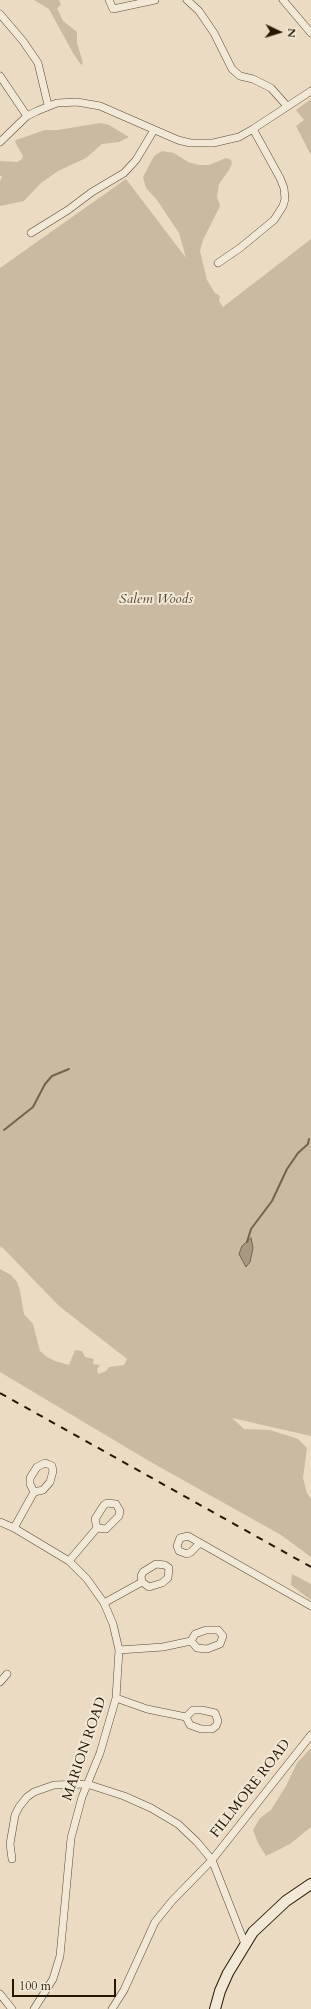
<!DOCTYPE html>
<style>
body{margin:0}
#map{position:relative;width:311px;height:2009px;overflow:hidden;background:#eadbc2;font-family:Cardo,serif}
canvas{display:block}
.north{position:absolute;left:259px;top:12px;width:40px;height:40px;-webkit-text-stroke:3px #f1e8d7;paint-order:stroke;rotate:94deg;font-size:11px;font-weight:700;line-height:16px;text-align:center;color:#261702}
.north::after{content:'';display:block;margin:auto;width:14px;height:18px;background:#261702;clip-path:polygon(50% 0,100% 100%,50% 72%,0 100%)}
.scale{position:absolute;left:12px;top:1979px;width:104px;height:18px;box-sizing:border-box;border:2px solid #261702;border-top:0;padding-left:5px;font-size:12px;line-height:14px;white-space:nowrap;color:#261702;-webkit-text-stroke:3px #f1e8d7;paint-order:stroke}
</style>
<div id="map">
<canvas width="311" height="2009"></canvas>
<div class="north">N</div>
<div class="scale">100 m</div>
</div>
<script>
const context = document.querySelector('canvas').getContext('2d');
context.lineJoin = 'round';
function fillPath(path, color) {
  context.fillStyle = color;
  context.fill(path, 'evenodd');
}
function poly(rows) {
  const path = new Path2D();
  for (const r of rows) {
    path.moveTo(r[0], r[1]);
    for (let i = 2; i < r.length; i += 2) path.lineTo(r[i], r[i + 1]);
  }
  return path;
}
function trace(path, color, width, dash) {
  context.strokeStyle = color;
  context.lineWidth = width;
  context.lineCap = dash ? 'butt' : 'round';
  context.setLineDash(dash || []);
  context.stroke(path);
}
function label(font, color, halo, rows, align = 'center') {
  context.font = font + ' Cardo,serif';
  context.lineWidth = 4;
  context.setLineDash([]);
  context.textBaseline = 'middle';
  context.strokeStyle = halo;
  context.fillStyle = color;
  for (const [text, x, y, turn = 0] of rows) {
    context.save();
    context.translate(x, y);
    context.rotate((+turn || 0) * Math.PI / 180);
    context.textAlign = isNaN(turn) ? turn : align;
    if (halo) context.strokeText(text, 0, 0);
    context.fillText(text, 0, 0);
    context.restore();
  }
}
const green = poly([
 [34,0,59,0,61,5,57,8,63,21,77,32,77,43,83,63,81,65,73,53,49,9],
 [311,99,311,155,296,126,304,120,296,110],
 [100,123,109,125,129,137,119,142,102,144,86,158,58,171,41,183,24,201,0,206,0,181,2,177,0,175,0,161,17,162,22,159,23,156,15,142,16,140,45,130,58,130],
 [162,151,174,153,188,162,199,165,209,165,226,158,231,160,232,163,229,170,219,184,217,197,220,206,203,240,200,251,207,280,215,293,220,296,219,301,223,307,311,239,311,1436,232,1418,244,1429,270,1430,298,1439,307,1448,303,1478,307,1493,311,1499,311,1557,281,1535,149,1461,0,1372,0,1269,11,1275,17,1282,20,1291,24,1314,33,1324,40,1351,47,1357,55,1361,69,1365,75,1350,82,1351,85,1357,94,1359,93,1364,100,1365,97,1369,98,1374,106,1371,109,1367,124,1365,127,1359,59,1306,1,1246,0,1249,0,268,126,179,186,258,179,233,157,200,146,188,143,177,154,156],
 [292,1574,311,1584,311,1600,291,1585],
 [311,1748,311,1827,290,1844,266,1856,258,1843,253,1830,260,1818,271,1810,286,1786,297,1763]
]);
const water = poly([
 [251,1238,253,1248,250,1262,246,1267,239,1254,242,1246,251,1238]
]);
const stream = poly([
 [4,1130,33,1107,45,1084,52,1076,69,1069],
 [247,1242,251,1229,272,1201,287,1169,298,1153,308,1144,309,1139]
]);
const street = poly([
 [109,0,113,9,155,0],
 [187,0,199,11,214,33,232,69,240,76,253,79,271,88,287,106],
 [283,0,311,33],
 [0,14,23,41,38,63,48,105],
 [0,76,27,116],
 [0,142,27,116,37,111,57,103,77,102,100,106,178,140,190,143,213,143,239,137,253,129,311,91],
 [31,233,68,210,92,192,124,173,136,160,154,130],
 [218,263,240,248,274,220,283,206,285,199,284,188,280,178,253,129],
 [0,1522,14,1528,69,1561,87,1579,104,1603,113,1624,119,1650,116,1698,100,1753,82,1797,71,1838,60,1956,53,1979,34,2009],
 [14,1528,34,1492,43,1490,50,1482,53,1471,52,1466,48,1464,45,1463,37,1467,30,1478,30,1484,34,1492],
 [200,1543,191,1552,187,1554,179,1551,177,1546,180,1538,188,1536,311,1606],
 [69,1561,97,1528,106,1529,119,1516,120,1511,116,1504,107,1503,104,1505,95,1519,97,1528],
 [104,1603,142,1582,149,1587,162,1583,168,1578,169,1568,165,1565,156,1564,143,1572,141,1576,142,1582],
 [119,1650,163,1647,191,1641,195,1634,206,1630,218,1630,223,1636,220,1644,207,1649,197,1648,191,1641],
 [0,1682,7,1674],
 [116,1698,147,1709,186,1717,190,1725,201,1729,212,1729,216,1726,218,1721,215,1713,202,1710,193,1710,186,1717],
 [12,1859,10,1844,15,1815,19,1807,27,1797,34,1792,54,1785,87,1784,124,1796,151,1808,178,1824,197,1842,212,1860,245,1944],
 [0,1994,12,2009],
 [112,2009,124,1990,155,1922,172,1901,212,1860,311,1735]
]);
const secondary = poly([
 [215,2009,220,1991,228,1973,253,1932,286,1901,311,1884]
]);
const rail = poly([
 [0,1393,311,1567]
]);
const parkNames = [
 ["Salem Woods",156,600]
];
const streetNames = [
 ["MARION ROAD",85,1749,-71],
 ["FILLMORE ROAD",251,1789,-52]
];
fillPath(green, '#c9baa1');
fillPath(water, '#a79881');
trace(water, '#73644e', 1);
trace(stream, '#73644e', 2);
trace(street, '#574832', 8);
trace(secondary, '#261702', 12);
trace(street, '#f1e8d7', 7);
trace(secondary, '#f1e8d7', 10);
trace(rail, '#261702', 2, [7, 7]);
label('italic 14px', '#574832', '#f1e8d7', parkNames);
label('14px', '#261702', '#f1e8d7', streetNames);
</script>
